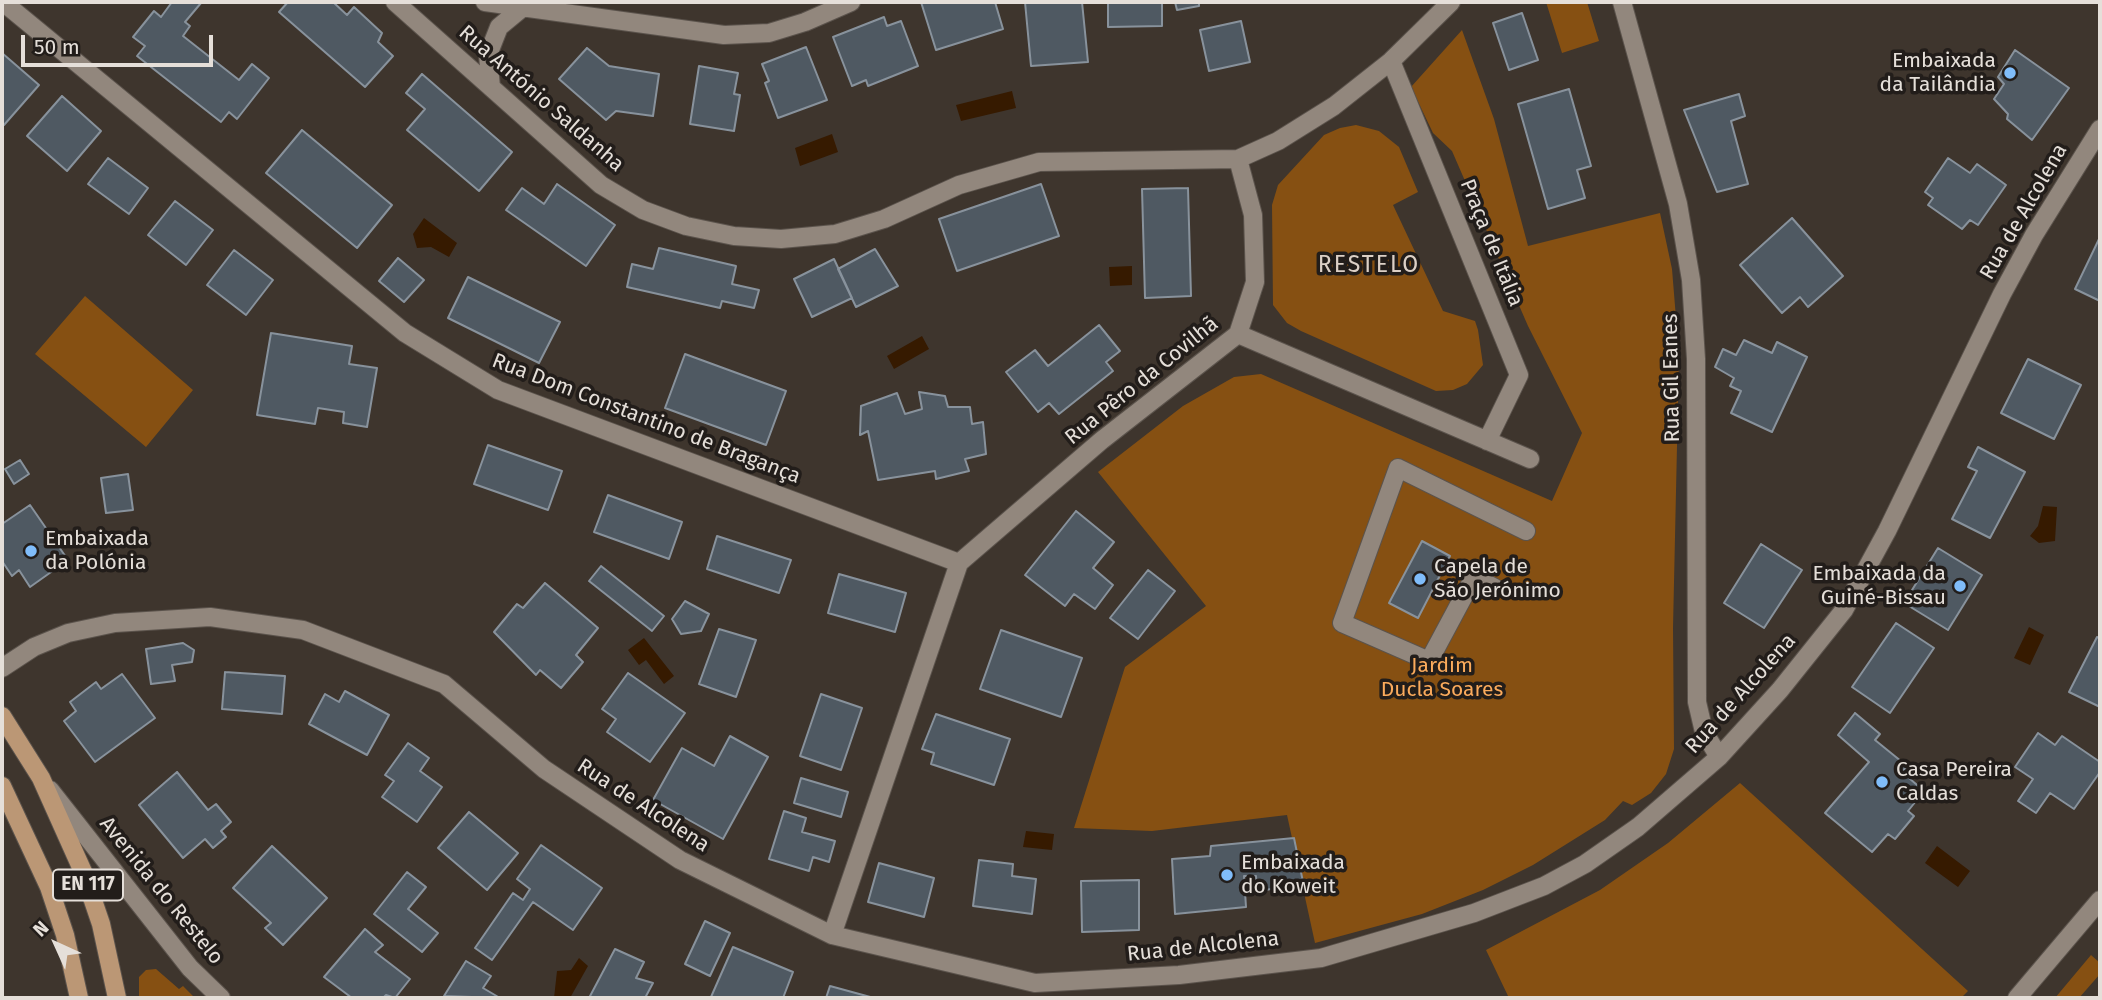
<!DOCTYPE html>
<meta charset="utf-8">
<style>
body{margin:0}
#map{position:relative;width:2102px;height:1000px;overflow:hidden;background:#3e352d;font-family:"Fira Sans",sans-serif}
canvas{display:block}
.frame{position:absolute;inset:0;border:4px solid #e5dfd9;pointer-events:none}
.north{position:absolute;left:21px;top:909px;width:70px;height:70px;-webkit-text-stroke:5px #221d1a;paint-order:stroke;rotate:315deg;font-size:19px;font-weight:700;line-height:28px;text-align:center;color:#e5dfd9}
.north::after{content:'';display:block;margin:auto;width:24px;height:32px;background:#e5dfd9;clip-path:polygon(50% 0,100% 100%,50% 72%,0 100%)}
.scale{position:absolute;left:21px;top:35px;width:192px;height:32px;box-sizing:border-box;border:4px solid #e5dfd9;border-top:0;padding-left:9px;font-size:21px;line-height:24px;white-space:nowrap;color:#e5dfd9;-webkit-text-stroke:5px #221d1a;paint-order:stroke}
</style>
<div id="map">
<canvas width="2102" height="1000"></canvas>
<div class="frame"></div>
<div class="north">N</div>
<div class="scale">50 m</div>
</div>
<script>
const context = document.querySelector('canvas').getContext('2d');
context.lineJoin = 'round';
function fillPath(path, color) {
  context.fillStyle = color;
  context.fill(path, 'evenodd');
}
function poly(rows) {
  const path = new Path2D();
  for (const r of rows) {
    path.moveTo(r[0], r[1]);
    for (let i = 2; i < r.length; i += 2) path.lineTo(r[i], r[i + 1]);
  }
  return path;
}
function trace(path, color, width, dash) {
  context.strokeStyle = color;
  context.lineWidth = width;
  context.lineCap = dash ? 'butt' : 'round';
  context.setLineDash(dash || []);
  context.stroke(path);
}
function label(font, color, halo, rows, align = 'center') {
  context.font = font + ' "Fira Sans",sans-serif';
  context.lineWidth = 7;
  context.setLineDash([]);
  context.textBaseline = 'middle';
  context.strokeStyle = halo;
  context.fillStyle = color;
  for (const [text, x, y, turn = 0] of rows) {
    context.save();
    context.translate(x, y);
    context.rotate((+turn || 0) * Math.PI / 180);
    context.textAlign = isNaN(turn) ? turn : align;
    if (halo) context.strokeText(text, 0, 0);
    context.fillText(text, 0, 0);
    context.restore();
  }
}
const green = poly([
 [1546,2,1587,2,1599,41,1562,53],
 [1462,30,1494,119,1528,246,1660,213,1672,269,1679,355,1673,628,1674,749,1666,774,1651,793,1632,805,1623,801,1605,820,1533,865,1483,890,1422,914,1315,943,1287,815,1152,831,1074,828,1125,667,1206,606,1098,472,1183,406,1234,377,1261,374,1552,501,1582,433,1528,326,1452,151,1433,133,1411,87],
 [1356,125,1379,131,1399,147,1418,192,1393,205,1443,311,1475,321,1478,330,1483,365,1467,384,1453,390,1436,391,1301,331,1287,323,1273,305,1272,205,1278,185,1324,135,1340,128],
 [85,296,193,390,146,447,35,354],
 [1740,783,1968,991,1961,998,1509,998,1486,950,1600,890,1668,843],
 [2091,955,2100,963,2100,974,2079,998,2055,998],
 [156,969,179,989,183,986,195,998,139,998,139,977,146,970]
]);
const water = poly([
 [1012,91,1016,108,961,121,956,105],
 [832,134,838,152,800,166,795,148],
 [424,218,457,243,449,257,431,247,417,248,413,234],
 [1132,266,1132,285,1110,286,1109,267],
 [922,336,929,349,894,369,887,356],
 [2043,506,2057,507,2055,541,2039,543,2030,536,2038,526],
 [2029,627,2044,635,2030,665,2014,658],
 [644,638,674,676,664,684,646,660,639,665,628,650],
 [1026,831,1054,834,1052,850,1023,847],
 [1937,846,1970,871,1958,887,1925,863],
 [579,958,588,966,570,998,554,998,557,971,571,970]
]);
const building = poly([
 [172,2,201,3,185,22,190,26,183,36,239,80,252,64,269,78,237,119,229,112,221,122,137,56,145,46,133,37,154,11,161,17,172,2],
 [288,2,333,2,347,15,354,7,382,33,378,42,393,56,365,87,279,12,288,2],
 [921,2,995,2,1003,29,936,50,921,2],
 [1025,2,1082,2,1088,62,1031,66,1025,2],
 [1108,2,1162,2,1162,26,1108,27,1108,2],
 [1175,2,1199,2,1199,6,1177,10,1175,2],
 [1522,13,1538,60,1509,70,1493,23,1522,13],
 [884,17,887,26,901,21,918,66,868,86,866,80,852,86,833,37,884,17],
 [1241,21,1250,62,1209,71,1200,30,1241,21],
 [806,47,827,100,778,118,765,83,769,81,762,64,806,47],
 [587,48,609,66,659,74,653,116,616,111,606,120,559,79,587,48],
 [2015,50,2069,88,2032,140,2007,119,2008,114,1994,99,2004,84,1998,77,2015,50],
 [2,53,39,85,4,125,2,123,2,53],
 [699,66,738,73,734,94,740,95,734,131,690,124,699,66],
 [422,74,512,152,479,191,407,130,425,109,406,93,422,74],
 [1569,89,1591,166,1577,170,1585,198,1548,209,1518,104,1569,89],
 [1739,94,1745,116,1731,121,1748,184,1717,192,1684,110,1739,94],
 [62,96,101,131,67,171,27,136,62,96],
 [302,130,392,205,357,248,266,173,302,130],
 [108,158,148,188,129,214,88,184,108,158],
 [1948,158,1970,173,1977,164,2006,185,1978,225,1970,220,1962,229,1928,205,1933,198,1925,192,1948,158],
 [557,184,615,225,586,266,506,210,522,188,544,204,557,184],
 [1041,184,1059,236,957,271,939,219,1041,184],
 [1188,188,1191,296,1145,298,1142,189,1188,188],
 [175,201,213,230,186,265,148,235,175,201],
 [1792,218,1843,276,1808,307,1800,297,1782,313,1740,265,1792,218],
 [2100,237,2100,301,2075,289,2100,237],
 [659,248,736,266,732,284,759,290,754,308,722,301,720,308,627,287,632,264,653,269,659,248],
 [875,249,898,286,856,307,838,269,875,249],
 [234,250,273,280,246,315,207,285,234,250],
 [398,258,424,280,404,302,379,281,398,258],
 [834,259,852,298,812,317,794,279,834,259],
 [468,277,560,322,539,363,448,318,468,277],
 [1099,325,1120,351,1106,362,1113,371,1059,414,1049,403,1038,412,1006,372,1035,350,1048,366,1099,325],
 [271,333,352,346,349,364,377,368,367,427,343,423,344,412,318,408,315,424,257,415,271,333],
 [1744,340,1772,353,1777,342,1807,357,1772,432,1731,413,1741,391,1730,386,1734,378,1715,367,1723,349,1736,355,1744,340],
 [685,354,786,391,766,445,665,408,685,354],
 [2028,359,2081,385,2054,439,2001,413,2028,359],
 [919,392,945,396,948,407,970,407,972,424,983,422,986,454,965,459,969,471,936,479,935,471,878,480,868,431,860,435,861,406,897,393,905,414,922,409,919,392],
 [488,445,562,471,548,510,474,484,488,445],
 [1978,447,2025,472,1990,538,1952,519,1977,471,1968,467,1978,447],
 [20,460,29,474,14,484,5,469,20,460],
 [128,474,133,510,106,513,101,478,128,474],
 [608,495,682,522,669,559,594,532,608,495],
 [30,505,68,560,30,587,19,570,12,576,2,561,2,524,30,505],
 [1076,511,1114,542,1093,568,1113,585,1095,609,1074,594,1065,606,1025,575,1076,511],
 [717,536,791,560,779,593,707,569,717,536],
 [1422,541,1450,556,1418,618,1389,603,1422,541],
 [1761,544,1802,570,1764,628,1724,603,1761,544],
 [1938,548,1982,575,1948,630,1904,603,1938,548],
 [601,566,664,616,652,631,589,581,601,566],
 [1148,570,1175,591,1138,639,1110,618,1148,570],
 [839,574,906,593,895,632,828,613,839,574],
 [545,583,598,628,576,655,583,662,561,688,540,670,536,675,494,632,517,604,523,608,545,583],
 [685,601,709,614,701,631,681,634,672,619,685,601],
 [1896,623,1934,648,1890,713,1852,687,1896,623],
 [719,629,756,640,736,697,699,684,719,629],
 [1001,630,1082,658,1061,717,980,689,1001,630],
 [2097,637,2100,638,2100,707,2069,692,2097,637],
 [183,643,194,650,192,662,172,665,175,681,151,684,146,649,183,643],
 [225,672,285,676,282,714,222,709,225,672],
 [628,673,685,713,650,762,607,732,616,719,602,709,628,673],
 [122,674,155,718,95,762,64,721,76,711,70,702,96,682,101,689,122,674],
 [345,691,389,715,367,755,309,724,325,694,339,702,345,691],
 [821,694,862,708,841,770,800,756,821,694],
 [1855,713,1880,734,1875,740,1907,766,1902,772,1924,791,1908,811,1914,816,1895,839,1888,834,1872,852,1825,813,1869,762,1838,735,1855,713],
 [936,714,1010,739,994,785,931,764,934,753,922,749,936,714],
 [2038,733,2055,745,2062,736,2100,762,2100,772,2074,809,2050,793,2036,813,2018,801,2033,779,2015,767,2038,733],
 [730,736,768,757,723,839,653,800,682,748,714,766,730,736],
 [408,743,429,758,420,771,442,787,417,822,382,797,394,781,385,775,408,743],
 [177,772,208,810,216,804,231,822,221,831,226,837,213,848,205,839,183,858,139,805,177,772],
 [801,778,848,792,841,817,794,803,801,778],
 [784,811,806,818,802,832,835,841,829,862,813,857,809,871,769,859,784,811],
 [469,812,518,853,487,890,438,848,469,812],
 [1294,838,1303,882,1257,892,1256,876,1244,876,1246,907,1175,914,1172,859,1210,856,1211,846,1294,838],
 [541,845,602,888,573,930,533,902,492,960,475,948,513,893,523,900,530,889,517,879,541,845],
 [272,846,327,898,283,945,265,928,271,923,233,888,272,846],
 [979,860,1013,864,1012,876,1036,879,1032,914,973,906,979,860],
 [879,863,934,878,924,917,868,902,879,863],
 [407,872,426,887,408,909,438,933,422,952,374,914,407,872],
 [1139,880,1139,930,1082,932,1081,881,1139,880],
 [705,921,730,933,710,976,685,964,705,921],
 [365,929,383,945,375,952,410,979,395,998,386,995,383,998,352,998,324,977,365,929],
 [733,947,793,972,783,998,711,997,733,947],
 [615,949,644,962,636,978,653,983,645,998,589,998,615,949],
 [466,961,491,976,483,988,500,998,444,996,466,961],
 [830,986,874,998,826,998,830,986]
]);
const minor = poly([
 [3,2,405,333,498,390,959,563,832,935],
 [395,2,601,185,643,210,686,226,734,236,781,239,835,234,884,219,959,185,1039,162,1238,159],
 [485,2,724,35,769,33,805,22,851,2],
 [1622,2,1678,204,1691,280,1696,359,1697,702,1704,732,1719,757],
 [1391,61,1519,375,1487,441],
 [491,87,488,55,499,27,522,8],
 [1238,334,1530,459],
 [959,563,1102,440,1238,334,1255,282,1253,215,1238,159,1278,141,1334,106,1391,61,1451,2],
 [1495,588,1474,577,1429,661,1342,623,1398,468,1526,531],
 [2,668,34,647,68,633,115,623,210,617,303,630,444,684,544,769,680,860,832,935,1035,983,1179,975,1321,958,1474,913,1544,886,1585,864,1638,827,1719,757,1780,690,1844,610,1887,531,2002,294,2034,235,2100,129],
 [50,790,190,968,221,998],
 [2017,998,2100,900]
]);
const major = poly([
 [2,716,41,778,84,874,101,924,117,998],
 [2,786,49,887,65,935,79,998]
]);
const markers = [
 [2010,73,7,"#80bdfa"],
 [31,551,7,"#80bdfa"],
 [1420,579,7,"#80bdfa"],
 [1960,586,7,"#80bdfa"],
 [1882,782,7,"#80bdfa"],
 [1227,875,7,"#80bdfa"]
];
const shields = [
 [88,885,70]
];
const shieldNames = [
 ["EN 117",88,885]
];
const poiNames = [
 ["Embaixada",1996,61,"right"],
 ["da Tailândia",1996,85,"right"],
 ["Embaixada",45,539],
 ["da Polónia",45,563],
 ["Capela de",1434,567],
 ["São Jerónimo",1434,591],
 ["Embaixada da",1946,574,"right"],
 ["Guiné-Bissau",1946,598,"right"],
 ["Casa Pereira",1896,770],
 ["Caldas",1896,794],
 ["Embaixada",1241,863],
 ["do Koweit",1241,887]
];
const streetNames = [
 ["Rua António Saldanha",541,99,41],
 ["Rua de Alcolena",2024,212,-60],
 ["Praça de Itália",1491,243,68],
 ["Rua Gil Eanes",1672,378,-91],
 ["Rua Pêro da Covilhã",1142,381,-39],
 ["Rua Dom Constantino de Bragança",646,419,21],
 ["Rua de Alcolena",1741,694,-48],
 ["Rua de Alcolena",643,806,33],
 ["Avenida do Restelo",161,891,51],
 ["Rua de Alcolena",1203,947,-6]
];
const parkNames = [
 ["Jardim",1442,666],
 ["Ducla Soares",1442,690]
];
const neighbourhoodNames = [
 ["RESTELO",1369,266]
];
fillPath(green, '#865012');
fillPath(water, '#361a00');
fillPath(building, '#4f5962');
trace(building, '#88929c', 2);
trace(minor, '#5b534c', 20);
trace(major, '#5b534c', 20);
trace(minor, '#92877d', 18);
trace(major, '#bb9775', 18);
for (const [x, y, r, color] of markers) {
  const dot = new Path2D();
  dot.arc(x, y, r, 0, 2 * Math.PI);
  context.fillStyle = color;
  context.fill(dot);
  trace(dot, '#221d1a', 2.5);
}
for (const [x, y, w] of shields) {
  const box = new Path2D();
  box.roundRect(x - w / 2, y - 15.5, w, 31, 5);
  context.fillStyle = '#221d1a';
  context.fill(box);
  trace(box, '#e5dfd9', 2);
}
label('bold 19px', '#e5dfd9', null, shieldNames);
label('21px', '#e5dfd9', '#221d1a', poiNames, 'left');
label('21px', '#e5dfd9', '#221d1a', streetNames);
label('21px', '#fbab5c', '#221d1a', parkNames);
context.letterSpacing = '2px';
label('23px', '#dcd0c6', '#221d1a', neighbourhoodNames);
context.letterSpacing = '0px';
</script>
